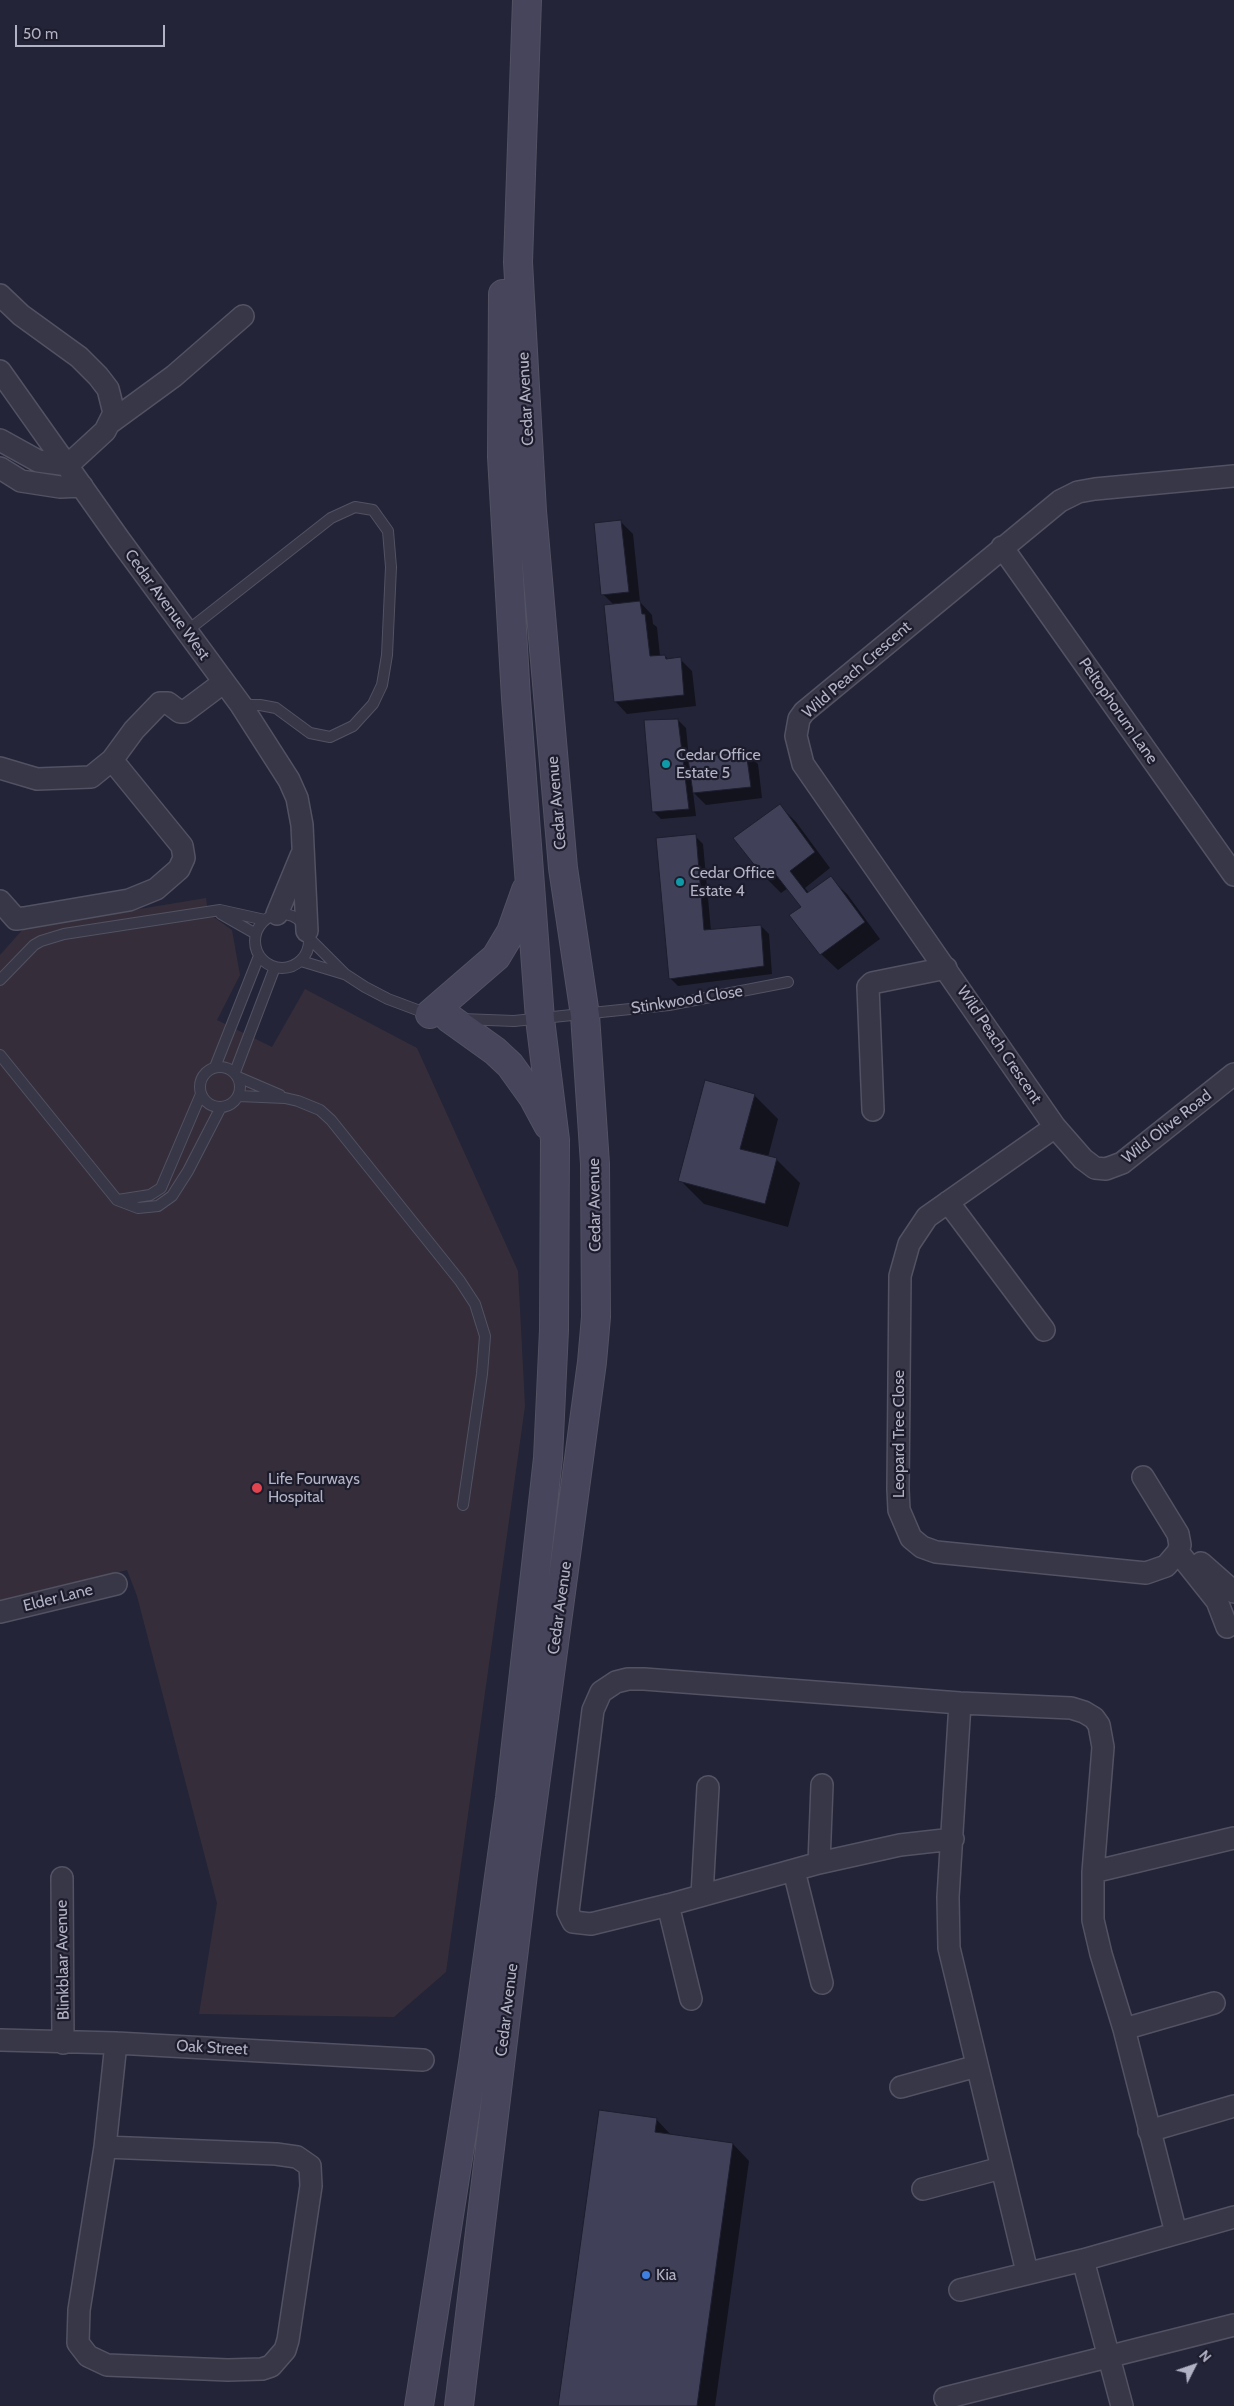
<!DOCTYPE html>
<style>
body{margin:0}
#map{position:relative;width:1234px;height:2406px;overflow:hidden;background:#232438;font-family:Cabin,sans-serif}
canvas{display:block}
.north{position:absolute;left:1169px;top:2341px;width:50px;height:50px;-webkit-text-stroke:4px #1c1c2d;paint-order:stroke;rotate:49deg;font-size:14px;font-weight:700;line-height:20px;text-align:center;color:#b2b2c5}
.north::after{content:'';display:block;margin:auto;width:18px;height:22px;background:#b2b2c5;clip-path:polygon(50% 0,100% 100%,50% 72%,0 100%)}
.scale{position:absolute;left:15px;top:25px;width:150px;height:22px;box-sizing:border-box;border:2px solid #b2b2c5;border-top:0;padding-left:6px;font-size:15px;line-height:18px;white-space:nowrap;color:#b2b2c5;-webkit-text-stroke:4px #1c1c2d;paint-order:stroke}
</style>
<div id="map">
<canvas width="1234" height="2406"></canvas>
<div class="north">N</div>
<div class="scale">50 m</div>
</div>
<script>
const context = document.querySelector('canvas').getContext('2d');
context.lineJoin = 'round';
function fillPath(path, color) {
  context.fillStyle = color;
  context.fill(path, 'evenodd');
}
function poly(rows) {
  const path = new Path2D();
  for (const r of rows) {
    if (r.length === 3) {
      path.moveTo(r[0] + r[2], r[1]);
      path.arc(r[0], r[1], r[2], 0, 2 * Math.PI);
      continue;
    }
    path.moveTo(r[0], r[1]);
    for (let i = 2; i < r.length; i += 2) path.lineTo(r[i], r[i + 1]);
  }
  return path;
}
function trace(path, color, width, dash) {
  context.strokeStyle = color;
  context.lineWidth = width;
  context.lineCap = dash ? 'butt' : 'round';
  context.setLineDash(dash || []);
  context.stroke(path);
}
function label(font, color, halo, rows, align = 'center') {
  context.font = font + ' Cabin,sans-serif';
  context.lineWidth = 4.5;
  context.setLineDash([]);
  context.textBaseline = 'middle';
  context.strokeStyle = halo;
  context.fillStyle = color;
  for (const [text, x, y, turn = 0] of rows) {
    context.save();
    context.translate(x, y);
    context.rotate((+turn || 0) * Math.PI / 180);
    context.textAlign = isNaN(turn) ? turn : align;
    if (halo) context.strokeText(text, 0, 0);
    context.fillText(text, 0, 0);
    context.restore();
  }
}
const medical = poly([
 [206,898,208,913,232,930,240,975,217,1020,272,1047,305,989,417,1048,518,1271,525,1406,446,1972,394,2017,199,2014,217,1903,137,1596,127,1570,0,1601,0,955,24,928]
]);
const shadow = poly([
 [621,522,633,534,640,602,652,615,653,624,657,627,660,656,665,656,669,660,680,659,692,671,696,706,627,714,615,701,614,605,603,594],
 [678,720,686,728,689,759,746,752,758,764,762,798,706,805,693,792,696,816,661,819,653,811],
 [780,806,796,822,830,868,805,888,809,893,830,878,847,894,880,939,838,970,821,954,791,915,803,908,788,888,781,893,765,877,735,838],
 [695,836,703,844,711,931,761,926,769,934,772,974,678,986,670,978],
 [754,1095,778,1119,768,1157,776,1159,800,1183,788,1227,704,1204,680,1180],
 [656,2119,672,2136,733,2144,749,2161,715,2406,560,2406]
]);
const building = poly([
 [621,520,629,592,601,595,594,523,621,520],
 [640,601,642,614,645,614,650,656,665,655,666,659,681,657,684,695,614,702,604,605,640,601],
 [678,719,689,809,652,812,644,720,678,719],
 [746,751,751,787,693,793,688,758,746,751],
 [780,804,815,852,790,871,807,893,831,876,865,922,820,955,789,915,801,907,773,871,764,877,733,838,780,804],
 [696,834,704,930,761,925,764,966,669,979,656,838,696,834],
 [705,1080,755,1094,740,1149,777,1158,765,1204,678,1181,705,1080],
 [599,2110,657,2118,655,2132,733,2143,697,2406,558,2406,599,2110]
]);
const service = poly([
 [187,631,331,518,355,507,373,510,388,531,391,567,387,655,382,685,373,704,353,726,330,737,310,733,276,708,260,705,241,705],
 [221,914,256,934],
 [282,941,27],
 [309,938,345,974,365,987,388,999,428,1014],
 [301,961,344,974],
 [0,980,34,945,41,941,64,934,220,910,265,920],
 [462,1019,514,1021,669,1005,788,982],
 [0,1055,117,1200,138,1208,158,1206,172,1196,188,1171,221,1107],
 [220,1087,20],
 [215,1067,259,956],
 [235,1072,275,967],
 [238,1077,280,1095],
 [239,1096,285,1098,298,1101,320,1110,331,1120,460,1281,475,1304,485,1336,482,1374,463,1505],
 [118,1200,150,1195,161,1188,201,1094]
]);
const minor = poly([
 [0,295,21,315,79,357,98,376,108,389,114,413,105,431,68,465,38,461,0,440],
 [0,371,119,539,241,705,289,780,297,798,302,825,307,931],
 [111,422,174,376,243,316],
 [0,468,21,481,60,487,82,486],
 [1234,476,1095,489,1078,492,1060,501,804,712,799,719,796,736,803,764,1055,1127,1083,1159,1095,1168,1106,1169,1122,1163,1234,1074],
 [1002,547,1234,875],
 [0,768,37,779,91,777,112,760,134,730,160,703,168,703,180,712,184,712,224,682],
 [0,901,16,919,24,918,129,900,156,889,179,869,184,858,182,846,112,760],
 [277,914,301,856],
 [873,1110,868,987,872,983,946,968],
 [1055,1127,927,1217,909,1244,900,1276,898,1489,899,1510,911,1538,922,1547,936,1552,1146,1573,1166,1566,1178,1552,1180,1545,1178,1534,1143,1477],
 [948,1202,1044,1330],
 [1178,1552,1217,1601,1227,1627],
 [1201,1563,1234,1592],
 [0,1612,116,1584],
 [960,1703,948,1897,949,1948,1027,2272],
 [953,1839,900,1845,819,1863,668,1905,591,1924,573,1922,568,1912,593,1710,601,1692,616,1682,628,1679,644,1679,960,1703,1071,1708,1084,1712,1094,1718,1099,1725,1103,1747,1093,1872,1093,1920,1101,1954,1124,2029,1176,2233],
 [819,1863,822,1785],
 [794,1871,822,1983],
 [1093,1872,1234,1838],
 [62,1878,63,2043],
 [702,1895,708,1787],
 [668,1905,691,1999],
 [1124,2029,1214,2003],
 [0,2040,116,2043,423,2060],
 [901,2087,977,2066],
 [1149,2131,1234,2106],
 [105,2147,276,2154,297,2157,310,2166,311,2186,288,2340,285,2350,271,2366,262,2369,228,2370,107,2365,88,2356,78,2343,79,2310,105,2147,116,2043],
 [923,2189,1001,2168],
 [1083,2260,1122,2406],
 [960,2290,1083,2260,1234,2217],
 [945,2398,1234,2325]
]);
const secondary = poly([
 [430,1014,496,957,511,932,526,890],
 [449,1018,495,1051,510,1065,533,1097,548,1125],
 [419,2406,473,2063,510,1798,548,1458,554,1330,555,1140,540,1019,516,698,502,457,503,294],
 [459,2406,523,1874,592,1362,596,1317,595,1164,585,1015,563,868,532,511,518,262,527,0]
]);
const markers = [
 [666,764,5,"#0f9aa8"],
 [680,882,5,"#0f9aa8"],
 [257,1488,6,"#e0444e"],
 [646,2275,5,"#3f7fe0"]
];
const streetNames = [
 ["Cedar Avenue",526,399,-93],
 ["Cedar Avenue West",167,605,54],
 ["Wild Peach Crescent",857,670,-41],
 ["Peltophorum Lane",1118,711,55],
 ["Cedar Avenue",557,803,-95],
 ["Stinkwood Close",687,1000,-9],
 ["Wild Peach Crescent",999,1045,56],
 ["Wild Olive Road",1167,1127,-38],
 ["Cedar Avenue",595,1205,-91],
 ["Leopard Tree Close",899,1434,-90],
 ["Elder Lane",58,1598,-14],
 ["Cedar Avenue",560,1608,-82],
 ["Blinkblaar Avenue",63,1960,-91],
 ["Cedar Avenue",507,2010,-83],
 ["Oak Street",212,2048,3]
];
const poiNames = [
 ["Cedar Office",676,755],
 ["Estate 5",676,773],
 ["Cedar Office",690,873],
 ["Estate 4",690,891],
 ["Life Fourways",268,1479],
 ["Hospital",268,1497],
 ["Kia",656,2275]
];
fillPath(medical, '#352e3a');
fillPath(shadow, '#0007');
fillPath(building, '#404058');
trace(building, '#1e1e2f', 1);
trace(service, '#525263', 12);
trace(minor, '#525263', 24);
trace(secondary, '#525263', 30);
trace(service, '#373748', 10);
trace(minor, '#373748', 21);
trace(secondary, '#46455b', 28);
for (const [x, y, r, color] of markers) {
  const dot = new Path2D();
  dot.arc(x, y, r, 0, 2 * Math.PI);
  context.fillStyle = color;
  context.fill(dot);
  trace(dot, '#1c1c2d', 2);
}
label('16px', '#b2b2c5', '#1c1c2d', streetNames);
label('16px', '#b2b2c5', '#1c1c2d', poiNames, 'left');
</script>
